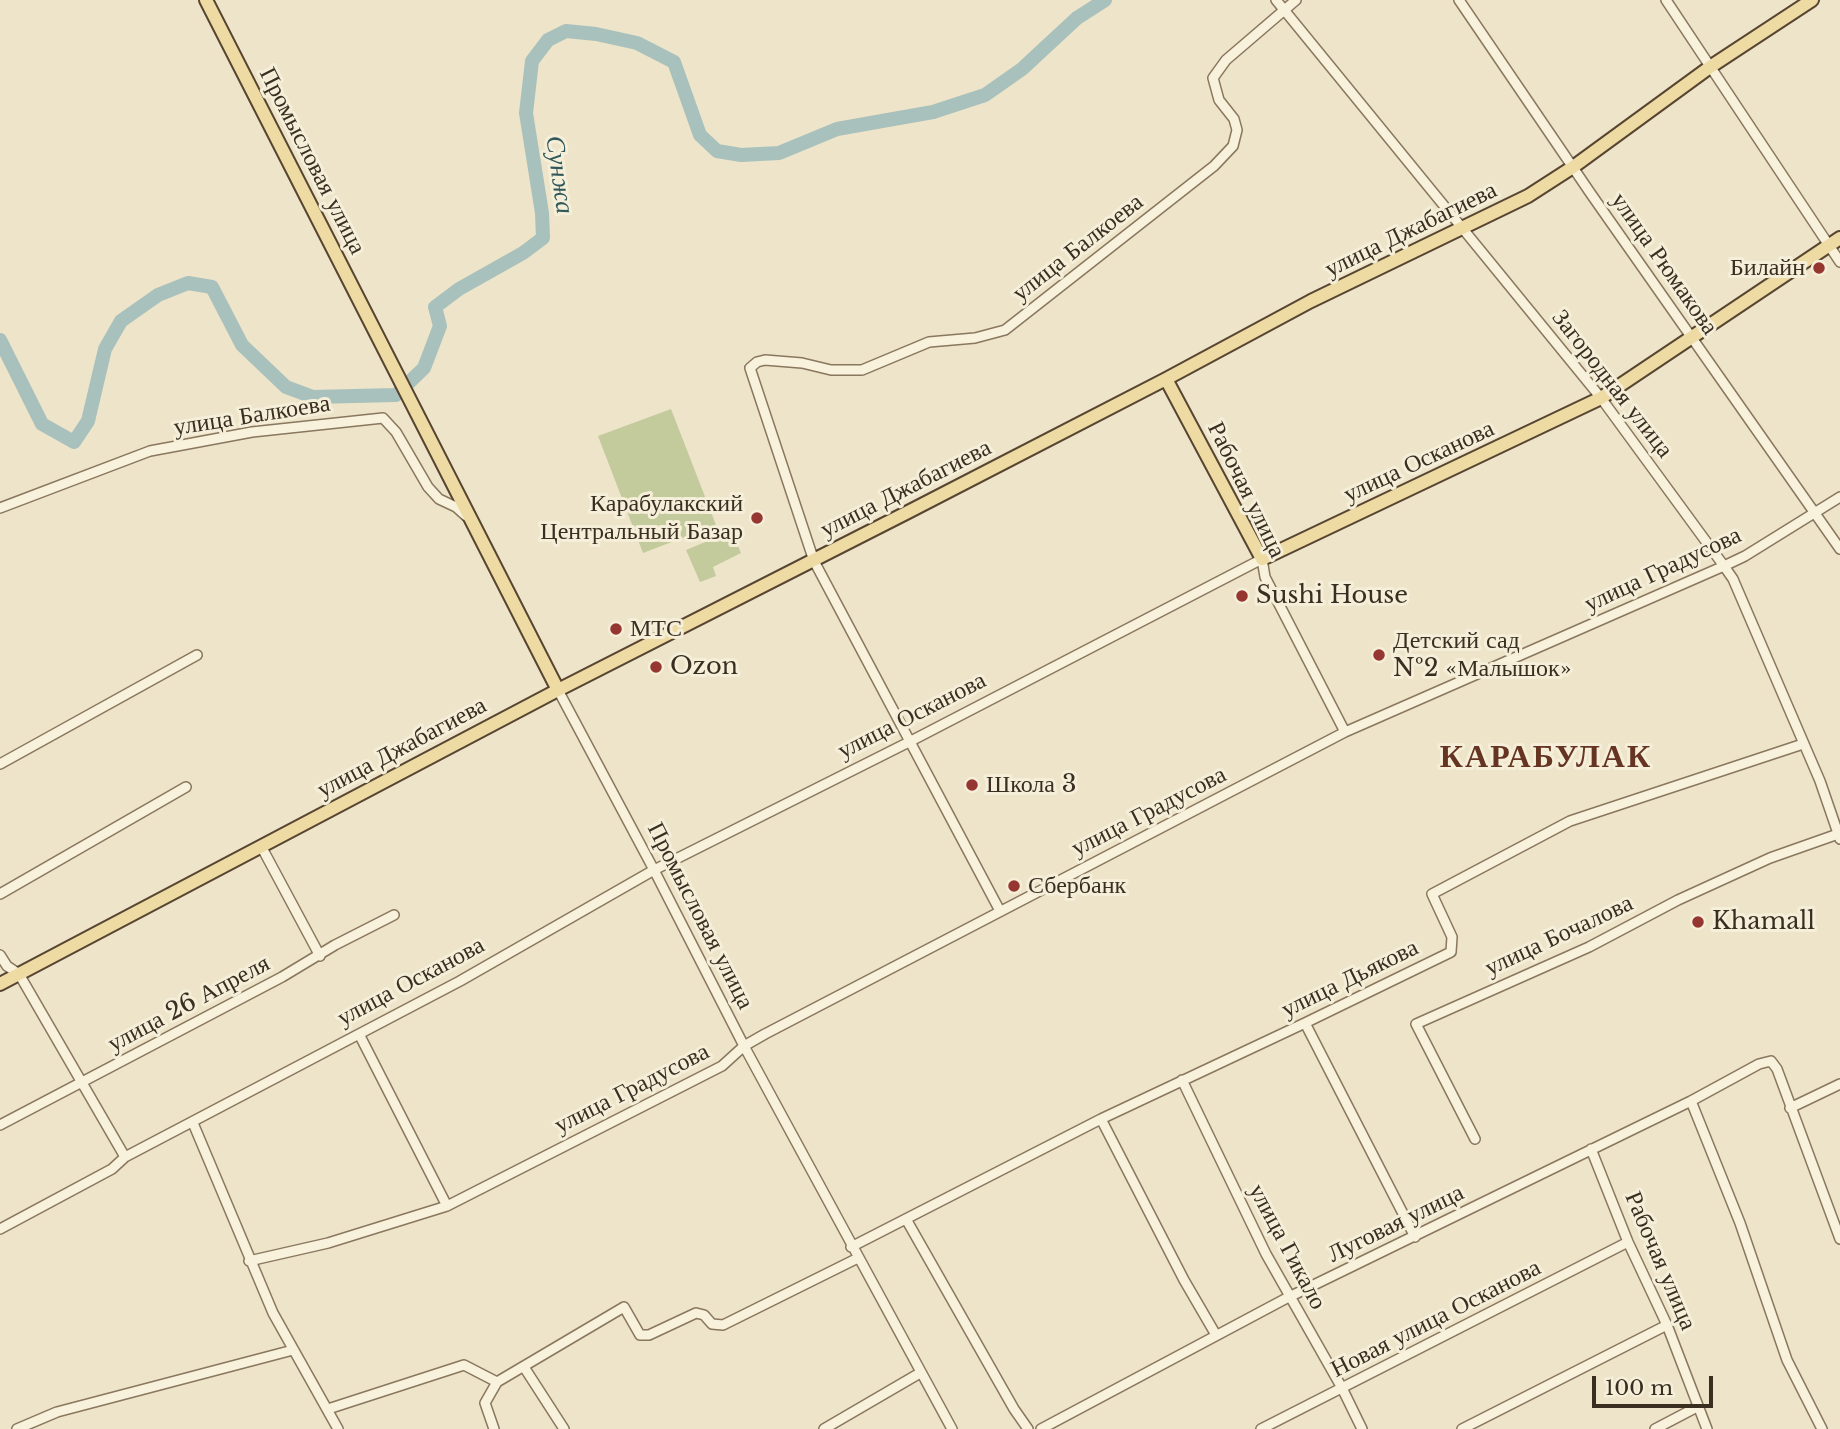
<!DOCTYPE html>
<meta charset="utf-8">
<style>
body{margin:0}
#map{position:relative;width:1840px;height:1429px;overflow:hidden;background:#ede4c9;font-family:"Libre Baskerville",serif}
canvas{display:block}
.scale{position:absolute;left:1592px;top:1376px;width:121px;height:32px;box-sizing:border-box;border:4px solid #3a2e21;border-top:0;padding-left:9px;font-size:21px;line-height:24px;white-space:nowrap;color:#3a2e21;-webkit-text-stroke:5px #f5eed8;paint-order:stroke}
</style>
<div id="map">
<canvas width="1840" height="1429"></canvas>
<div class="scale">100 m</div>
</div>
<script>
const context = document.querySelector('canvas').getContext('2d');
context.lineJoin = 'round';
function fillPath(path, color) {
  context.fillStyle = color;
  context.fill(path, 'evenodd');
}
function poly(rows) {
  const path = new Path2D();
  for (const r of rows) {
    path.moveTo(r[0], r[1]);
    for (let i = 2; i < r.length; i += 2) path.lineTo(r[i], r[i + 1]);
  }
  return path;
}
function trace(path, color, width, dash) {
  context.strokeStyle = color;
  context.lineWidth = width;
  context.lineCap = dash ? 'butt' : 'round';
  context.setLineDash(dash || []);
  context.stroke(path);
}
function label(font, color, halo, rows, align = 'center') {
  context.font = font + ' "Libre Baskerville",serif';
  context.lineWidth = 6;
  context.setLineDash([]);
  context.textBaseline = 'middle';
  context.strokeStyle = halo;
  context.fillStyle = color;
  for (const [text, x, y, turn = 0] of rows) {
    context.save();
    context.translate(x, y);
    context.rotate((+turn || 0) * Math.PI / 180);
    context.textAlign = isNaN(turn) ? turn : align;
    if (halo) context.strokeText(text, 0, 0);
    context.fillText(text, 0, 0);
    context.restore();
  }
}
const green = poly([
 [671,409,716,525,643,553,598,436],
 [732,531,741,553,713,567,716,576,700,582,686,550]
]);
const river = poly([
 [0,340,42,424,74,442,88,421,105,349,121,321,158,295,188,283,212,287,242,345,286,387,313,397,396,395,424,368,440,326,435,307,459,289,523,253,543,238,542,213,526,113,532,61,548,40,566,31,596,34,637,43,674,62,700,135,717,151,741,155,779,153,837,129,933,112,985,95,1022,69,1077,18,1105,0]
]);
const minor = poly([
 [1276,0,1601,398,1724,566,1733,579,1820,781,1840,839],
 [1459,0,1591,194,1840,549],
 [1666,0,1840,262],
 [0,508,150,451,252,432,383,418,396,432,428,487,439,499,456,507,466,516],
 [558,690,654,870,744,1046,952,1429],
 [0,764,197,655],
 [261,846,320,956],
 [0,894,186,787],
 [1000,911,814,561,750,368,757,362,765,360,802,363,831,370,862,370,929,342,975,338,1005,330,1214,166,1233,146,1237,130,1234,119,1219,100,1213,78,1226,60,1296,0],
 [0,955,7,966,19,974,125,1157],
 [1305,1023,1415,1237],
 [359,1034,447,1206],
 [1182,1080,1266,1254,1342,1388,1362,1429],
 [1691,1101,1740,1223,1787,1360,1822,1429],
 [1790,1108,1840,1084],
 [1101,1119,1184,1280,1216,1335],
 [193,1123,273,1313,338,1429],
 [0,1125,282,977,335,945,394,915],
 [1475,1139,1416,1024,1589,947,1678,900,1770,858,1838,834],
 [1591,1149,1628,1242,1667,1325,1707,1429],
 [906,1219,1014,1409,1028,1429],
 [0,1229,112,1169,125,1157,460,981,654,870,909,742,1262,559,1265,577,1345,732],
 [851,1247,1101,1119,1305,1023,1451,952,1452,937,1432,894,1570,821,1803,744],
 [249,1261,328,1243,447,1206,722,1066,744,1046,765,1034,1345,732,1724,566,1745,556,1840,497],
 [524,1367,564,1429],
 [328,1409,464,1365,497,1382,624,1307,640,1335,649,1335,696,1313,704,1315,712,1324,723,1325,858,1258],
 [17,1429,57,1412,293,1350],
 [494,1429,485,1403,497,1382],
 [824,1429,920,1373],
 [1041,1429,1285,1299,1691,1101,1759,1064,1771,1061,1777,1069,1840,1239],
 [1261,1429,1628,1242],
 [1462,1429,1667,1325],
 [1655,1429,1697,1407]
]);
const major = poly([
 [206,0,558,690],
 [1166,379,1262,559,1601,398,1840,238],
 [0,984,558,690,910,511,1166,379,1311,301,1528,196,1573,167,1710,67,1812,0]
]);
const markers = [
 [1819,268,7,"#953631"],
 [757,518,7,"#953631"],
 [1242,596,7,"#953631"],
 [616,629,7,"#953631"],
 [1379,655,7,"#953631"],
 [656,667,7,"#953631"],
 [972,785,7,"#953631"],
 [1014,886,7,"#953631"],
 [1698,922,7,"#953631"]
];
const streetNames = [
 ["Промысловая улица",312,161,63],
 ["улица Джабагиева",1411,230,-26],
 ["улица Балкоева",1078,248,-38],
 ["улица Рюмакова",1664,264,55],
 ["Загородная улица",1612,384,52],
 ["улица Балкоева",252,416,-9],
 ["улица Осканова",1419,462,-25],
 ["улица Джабагиева",906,489,-27],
 ["Рабочая улица",1246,490,64],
 ["улица Градусова",1663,570,-25],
 ["улица Осканова",912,716,-27],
 ["улица Джабагиева",402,748,-28],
 ["улица Градусова",1149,812,-27],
 ["Промысловая улица",700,916,63],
 ["улица Бочалова",1559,936,-25],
 ["улица Дьякова",1350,979,-26],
 ["улица Осканова",411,982,-28],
 ["улица 26 Апреля",189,1004,-28],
 ["улица Градусова",632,1089,-27],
 ["Луговая улица",1396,1224,-26],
 ["улица Гикало",1287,1247,62],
 ["Рабочая улица",1660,1261,67],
 ["Новая улица Осканова",1436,1319,-27]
];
const poiNames = [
 ["Билайн",1805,268,"right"],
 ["Карабулакский",743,504,"right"],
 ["Центральный Базар",743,532,"right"],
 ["Sushi House",1256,596],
 ["МТС",630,629],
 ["Детский сад",1393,641],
 ["№2 «Малышок»",1393,669],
 ["Ozon",670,667],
 ["Школа 3",986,785],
 ["Сбербанк",1028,886],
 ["Khamall",1712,922]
];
const waterNames = [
 ["Сунжа",559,175,82]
];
const districtNames = [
 ["КАРАБУЛАК",1546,758]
];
fillPath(green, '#c3cb9d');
trace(river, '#a9c1bc', 14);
trace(minor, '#89775e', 12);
trace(major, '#574532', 16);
trace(minor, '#f8f1dc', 9);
trace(major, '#eedba3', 12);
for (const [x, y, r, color] of markers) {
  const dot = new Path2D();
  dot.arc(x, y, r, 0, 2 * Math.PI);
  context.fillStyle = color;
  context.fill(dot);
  trace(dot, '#f5eed8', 2.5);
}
label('24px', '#3a2e21', '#f5eed8', streetNames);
label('24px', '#3a2e21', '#f5eed8', poiNames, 'left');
label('italic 26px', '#315959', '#f5eed8', waterNames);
context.letterSpacing = '2px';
label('bold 32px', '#653422', '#f5eed8', districtNames);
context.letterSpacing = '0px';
</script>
